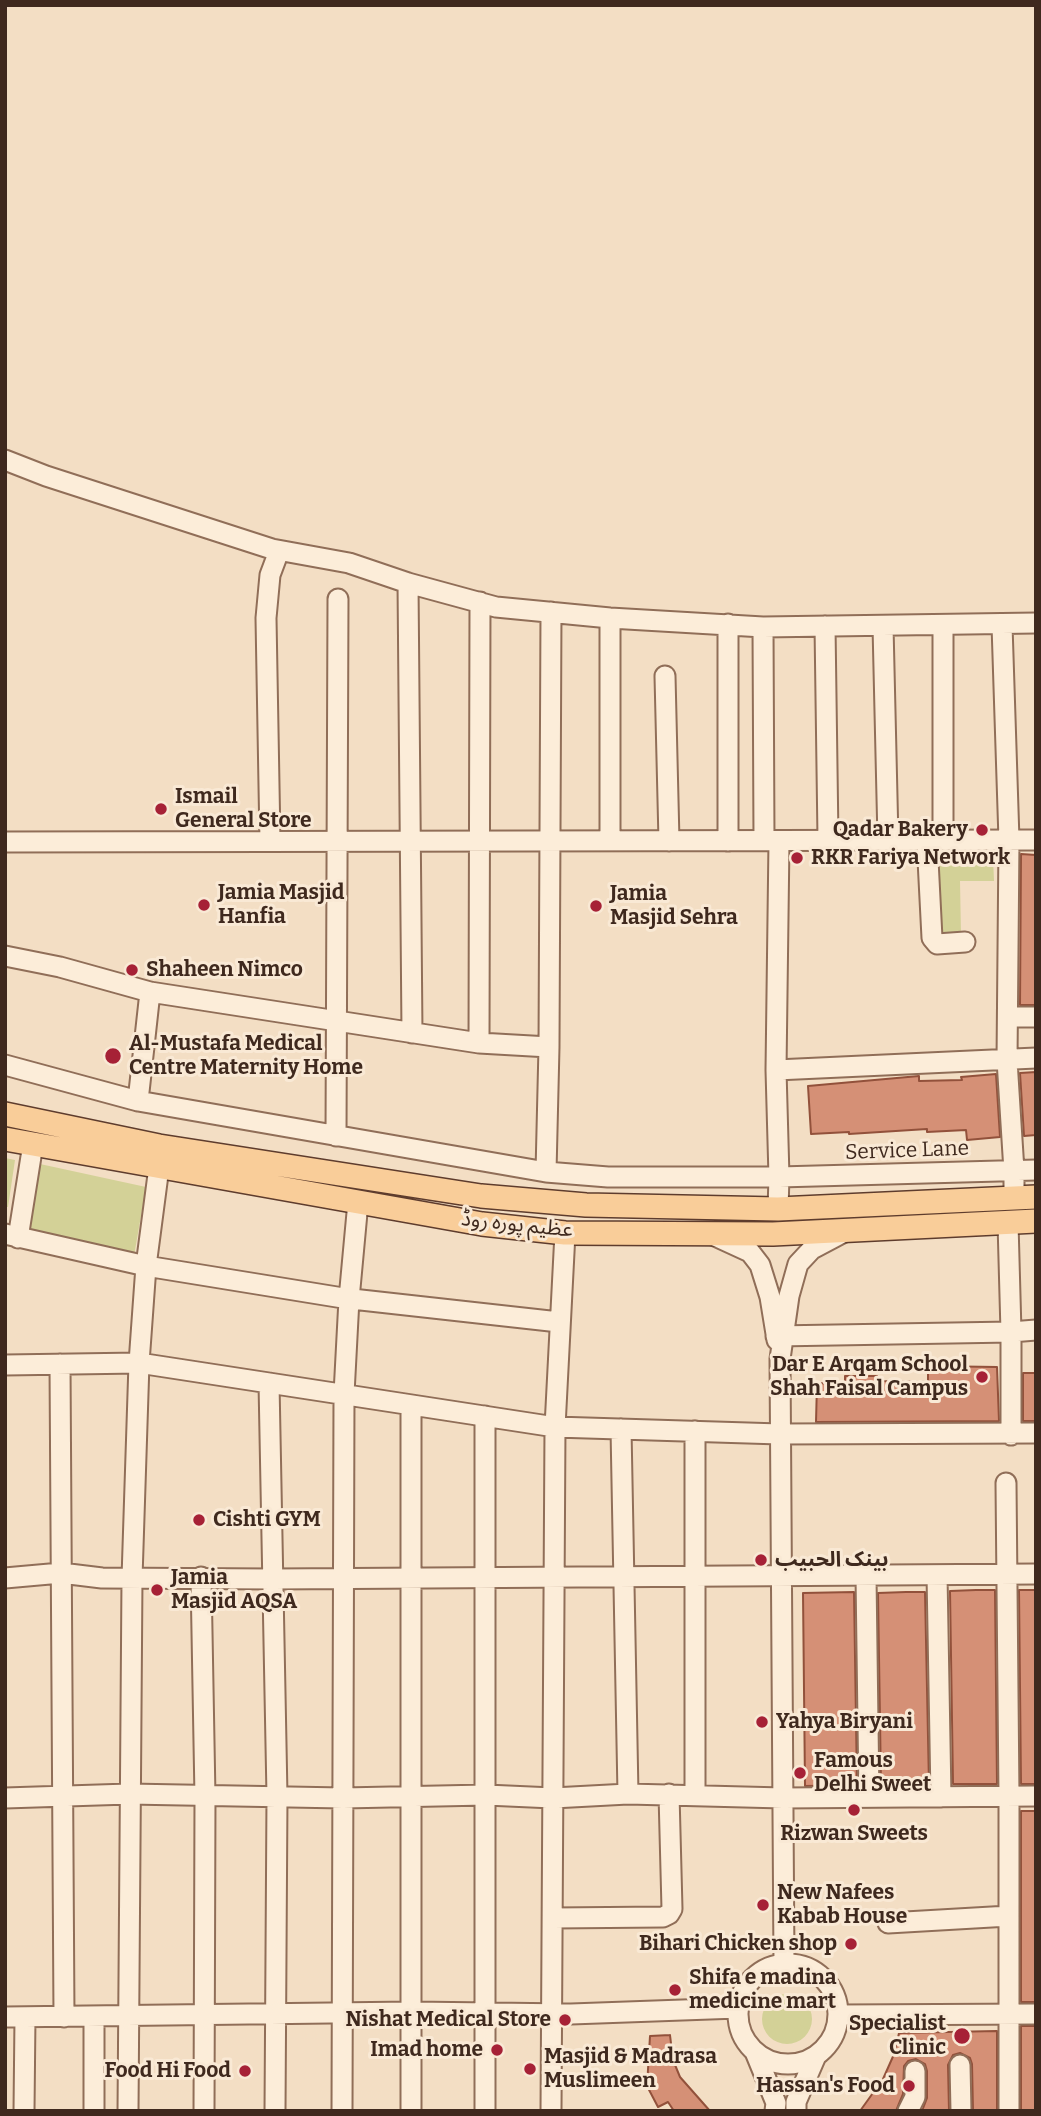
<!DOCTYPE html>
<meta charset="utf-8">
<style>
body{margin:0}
#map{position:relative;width:1041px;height:2116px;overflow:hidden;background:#f3dec4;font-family:Bitter,serif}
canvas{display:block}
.frame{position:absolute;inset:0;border:7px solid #3f291e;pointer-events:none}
</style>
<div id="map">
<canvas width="1041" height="2116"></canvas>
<div class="frame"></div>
</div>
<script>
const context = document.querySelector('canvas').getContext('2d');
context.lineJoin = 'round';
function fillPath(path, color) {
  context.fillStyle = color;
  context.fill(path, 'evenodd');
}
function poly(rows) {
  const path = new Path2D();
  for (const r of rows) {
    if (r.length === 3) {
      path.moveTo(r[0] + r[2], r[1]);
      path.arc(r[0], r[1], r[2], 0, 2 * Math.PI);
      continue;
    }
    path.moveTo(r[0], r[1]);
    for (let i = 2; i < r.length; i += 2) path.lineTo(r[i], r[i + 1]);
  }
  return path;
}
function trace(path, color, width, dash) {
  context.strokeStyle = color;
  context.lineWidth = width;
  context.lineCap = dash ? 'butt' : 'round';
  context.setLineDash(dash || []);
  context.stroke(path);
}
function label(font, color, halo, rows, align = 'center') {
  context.font = font + ' Bitter,"Noto Sans Arabic",serif';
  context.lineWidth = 6;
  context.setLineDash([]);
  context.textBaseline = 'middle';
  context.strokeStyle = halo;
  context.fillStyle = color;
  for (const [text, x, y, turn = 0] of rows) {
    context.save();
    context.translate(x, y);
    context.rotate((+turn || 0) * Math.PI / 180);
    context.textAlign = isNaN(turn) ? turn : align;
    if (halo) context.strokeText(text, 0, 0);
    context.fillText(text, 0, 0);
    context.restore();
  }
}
const green = poly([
 [993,857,994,881,960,881,961,935,940,937,939,859],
 [5,1158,15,1160,8,1207,5,1207],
 [40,1164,146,1187,134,1256,29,1234],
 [787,2019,25]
]);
const building = poly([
 [1021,854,1036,855,1036,1005,1020,1005,1021,854],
 [1036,1072,1036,1135,1024,1136,1020,1073,1036,1072],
 [996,1074,1000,1137,967,1140,966,1130,927,1132,927,1129,849,1134,849,1132,811,1134,808,1086,919,1076,919,1081,962,1080,961,1077,996,1074],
 [928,1366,997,1367,999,1421,816,1422,817,1383,845,1384,845,1376,877,1376,877,1381,928,1382,928,1366],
 [1023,1373,1036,1373,1036,1421,1023,1421,1023,1373],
 [976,1590,995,1590,997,1784,953,1784,950,1591,976,1590],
 [1019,1590,1036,1590,1036,1784,1021,1784,1019,1590],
 [854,1592,857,1785,805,1786,803,1593,854,1592],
 [906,1592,925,1592,929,1785,881,1785,878,1593,906,1592],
 [1021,1811,1036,1811,1036,2002,1021,2002,1021,1811],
 [1021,2026,1036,2026,1036,2111,1021,2111,1021,2026],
 [997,2031,997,2111,973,2111,972,2064,970,2058,960,2053,953,2055,948,2065,949,2111,922,2111,927,2098,927,2071,925,2064,916,2059,908,2061,904,2066,903,2094,896,2111,860,2111,883,2079,895,2052,899,2033,997,2031],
 [670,2035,673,2060,680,2077,710,2111,674,2111,668,2102,658,2107,647,2086,650,2036,670,2035]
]);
const minor = poly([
 [5,460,46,476,272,549,349,563,408,583,496,607,610,618,763,627,1036,623],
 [408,583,412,1033],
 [610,618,610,841],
 [943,625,943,840],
 [1002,625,1009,840,1007,1060,1014,1171,1014,1198],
 [825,626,828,839],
 [883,626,888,840],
 [763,627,764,840],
 [665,676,669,841],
 [927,840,932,938,937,944,965,942],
 [270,841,266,618,270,575,279,551],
 [728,841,728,624],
 [5,842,1036,840],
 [5,956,60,967,150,992,479,1043,549,1047],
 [1008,1017,1036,1017],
 [479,1043,480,602],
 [5,1065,138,1101,546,1172,608,1177,779,1177,1036,1170],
 [776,1070,1036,1058],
 [138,1101,150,992],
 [336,1136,338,599],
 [546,1172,549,1047,551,612],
 [778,1209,779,1177,776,1070,779,841],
 [1008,1223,1011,1332,1036,1330],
 [5,1234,146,1266,343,1298,559,1322],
 [713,1235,750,1252,760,1265,770,1297,777,1340],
 [18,1238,33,1144],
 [776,1336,1011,1332,1011,1435],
 [60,1364,64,2017],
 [5,1365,139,1363,555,1427,780,1434,1036,1433],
 [269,1383,277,1796,275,2111],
 [411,1405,411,2111],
 [485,1416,485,2111],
 [621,1429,628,1794],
 [1006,1483,1009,1797,1009,2111],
 [937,1575,941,1797],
 [866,1576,869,1797],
 [201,1577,205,1797,204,2111],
 [5,1578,61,1573,102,1578,273,1579,1036,1574],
 [695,1794,695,1431],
 [5,1798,129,1794,343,1798,486,1795,553,1798,628,1794,783,1798,1036,1796],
 [553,1918,663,1917,669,1914,672,1909,669,1794],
 [888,1923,1009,1916],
 [788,2014,50],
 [784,1964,780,1359,789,1296,798,1264,812,1249,846,1231],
 [839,2015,1036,2014],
 [5,2017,412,2012,571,2014,738,2008],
 [755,2052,776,2103,775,2111],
 [960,2065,961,2111],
 [24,2111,25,2017],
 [94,2111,94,2017],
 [128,2111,132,1578,139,1363,146,1266,159,1167],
 [342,2111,344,1394,349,1299,358,1202],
 [551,2111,555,1427,565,1233],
 [796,2111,796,2102,816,2056],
 [908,2111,915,2097,915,2071]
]);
const major = poly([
 [5,1114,159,1146,481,1196,586,1205,778,1209,1036,1197],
 [5,1139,482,1224,565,1233,773,1234,1036,1221]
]);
const markers = [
 [161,809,7,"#a62136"],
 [982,830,7,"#a62136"],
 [797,858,7,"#a62136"],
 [204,905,7,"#a62136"],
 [596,906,7,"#a62136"],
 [132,970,7,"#a62136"],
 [113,1056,9,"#a62136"],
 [982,1377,7,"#a62136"],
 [199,1520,7,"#a62136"],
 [761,1560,7,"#a62136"],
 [157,1590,7,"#a62136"],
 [762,1722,7,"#a62136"],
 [800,1773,7,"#a62136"],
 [854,1810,7,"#a62136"],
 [763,1905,7,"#a62136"],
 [851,1944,7,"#a62136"],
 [675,1990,7,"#a62136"],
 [565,2020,7,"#a62136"],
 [962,2036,9,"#a62136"],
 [497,2050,7,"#a62136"],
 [530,2069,7,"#a62136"],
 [245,2071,7,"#a62136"],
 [909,2086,7,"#a62136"]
];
const poiNames = [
 ["Ismail",175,797],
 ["General Store",175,821],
 ["Qadar Bakery",968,830,"right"],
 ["RKR Fariya Network",811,858],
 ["Jamia Masjid",218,893],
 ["Hanfia",218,917],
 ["Jamia",610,894],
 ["Masjid Sehra",610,918],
 ["Shaheen Nimco",146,970],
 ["Al-Mustafa Medical",129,1044],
 ["Centre Maternity Home",129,1068],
 ["Dar E Arqam School",968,1365,"right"],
 ["Shah Faisal Campus",968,1389,"right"],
 ["Cishti GYM",213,1520],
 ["بينک الحبيب",775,1560],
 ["Jamia",171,1578],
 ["Masjid AQSA",171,1602],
 ["Yahya Biryani",776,1722],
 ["Famous",814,1761],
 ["Delhi Sweet",814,1785],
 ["Rizwan Sweets",854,1834,"center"],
 ["New Nafees",777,1893],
 ["Kabab House",777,1917],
 ["Bihari Chicken shop",837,1944,"right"],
 ["Shifa e madina",689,1978],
 ["medicine mart",689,2002],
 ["Nishat Medical Store",551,2020,"right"],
 ["Specialist",946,2024,"right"],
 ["Clinic",946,2048,"right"],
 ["Imad home",483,2050,"right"],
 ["Masjid & Madrasa",544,2057],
 ["Muslimeen",544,2081],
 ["Food Hi Food",231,2071,"right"],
 ["Hassan's Food",895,2086,"right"]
];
const streetNames = [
 ["Service Lane",907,1151,-2],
 ["عظیم پورہ روڈ",517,1225,6]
];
fillPath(green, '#d3d197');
fillPath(building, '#d59076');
trace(building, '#92513b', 2);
trace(minor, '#906e58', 23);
trace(major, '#5e3c2d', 26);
trace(minor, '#fcedd9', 19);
trace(major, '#f9cd99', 23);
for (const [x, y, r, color] of markers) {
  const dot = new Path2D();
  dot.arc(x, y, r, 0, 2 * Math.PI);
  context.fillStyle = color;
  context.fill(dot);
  trace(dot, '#f9e9d5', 2.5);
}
label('bold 21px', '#3f291e', '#f9e9d5', poiNames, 'left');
label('21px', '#3f291e', '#f9e9d5', streetNames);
</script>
